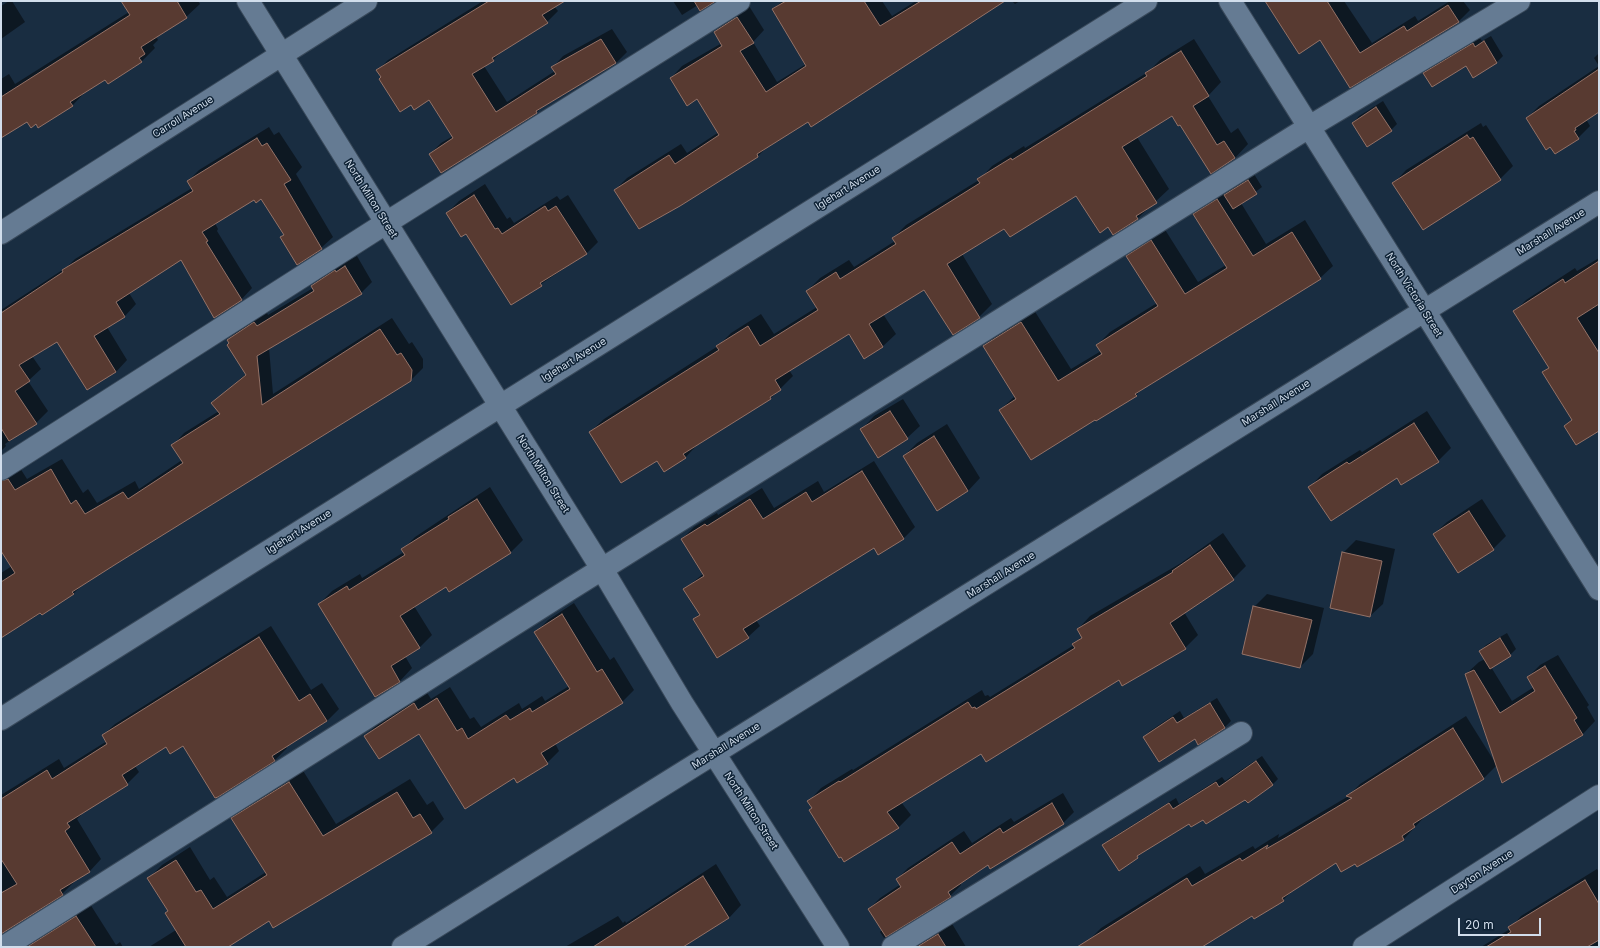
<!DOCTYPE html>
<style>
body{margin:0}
#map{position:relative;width:1600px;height:948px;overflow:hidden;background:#192d41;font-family:Inter,sans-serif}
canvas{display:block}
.frame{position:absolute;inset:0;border:2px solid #d2deec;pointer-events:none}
.scale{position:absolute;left:1458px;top:918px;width:83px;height:18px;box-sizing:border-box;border:2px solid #d2deec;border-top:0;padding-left:5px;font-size:12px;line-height:14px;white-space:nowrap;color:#d2deec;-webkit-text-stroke:3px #0f2336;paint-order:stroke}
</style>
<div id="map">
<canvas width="1600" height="948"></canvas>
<div class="frame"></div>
<div class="scale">20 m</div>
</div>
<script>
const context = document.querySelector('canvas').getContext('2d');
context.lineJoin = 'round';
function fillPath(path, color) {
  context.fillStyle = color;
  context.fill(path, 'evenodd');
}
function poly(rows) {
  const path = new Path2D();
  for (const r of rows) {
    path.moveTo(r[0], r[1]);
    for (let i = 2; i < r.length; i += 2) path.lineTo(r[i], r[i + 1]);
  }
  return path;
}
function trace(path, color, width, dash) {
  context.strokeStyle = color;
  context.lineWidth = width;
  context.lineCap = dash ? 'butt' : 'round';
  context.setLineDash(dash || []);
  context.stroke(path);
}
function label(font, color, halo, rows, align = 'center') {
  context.font = font + ' Inter,sans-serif';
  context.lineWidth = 3;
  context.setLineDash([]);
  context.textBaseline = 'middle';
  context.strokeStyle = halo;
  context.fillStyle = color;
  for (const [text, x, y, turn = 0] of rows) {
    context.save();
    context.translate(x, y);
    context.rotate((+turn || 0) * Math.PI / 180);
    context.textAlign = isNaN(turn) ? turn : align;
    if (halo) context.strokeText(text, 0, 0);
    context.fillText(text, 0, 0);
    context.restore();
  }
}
const shadow = poly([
 [9,1,12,1,25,22,1,39,1,6],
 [123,1,198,1,200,4,186,17,156,36,158,40,153,45,155,48,141,62,106,79,85,92,72,106,27,120,1,137,1,79,9,74,15,84,129,12],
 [483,1,563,1,554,6,558,11,547,22,504,49,493,60,484,66,507,102,555,71,553,67,563,56,612,29,627,52,616,63,542,107,537,112,442,172,430,154,441,143,453,136,429,99,411,104,382,77,378,70,388,60],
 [673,1,714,1,698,5,682,15],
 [782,1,882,1,892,16,916,1,1004,1,768,146,758,156,615,190,627,178,681,144,687,153,719,132,697,98,671,78,682,66,722,43,715,32,726,21,749,6,764,30,753,42,777,82,806,64,774,9],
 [1012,1,1020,1,1015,4],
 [1267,1,1344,1,1372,43,1415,16,1418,21,1450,1,1463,1,1470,10,1459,21,1351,86,1320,39],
 [1491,36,1503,56,1497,62,1473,77,1466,65,1424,73,1431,67,1480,38,1482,41],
 [1194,39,1221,82,1208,96,1231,133,1238,128,1248,144,1235,158,1180,124,1172,114,1137,137,1169,189,1138,218,1109,226,1077,194,1005,227,962,254,992,304,979,317,924,288,883,314,896,334,882,347,849,333,789,370,793,376,771,398,698,444,685,458,657,460,590,432,604,419,718,346,731,333,761,314,774,334,817,307,807,291,820,278,849,260,854,267,895,241,893,238,906,225,979,180,992,166,1024,146,1025,148,1148,72,1160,60],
 [1599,53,1599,66,1594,58],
 [1599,66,1599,111,1586,119,1590,126,1578,138,1555,153,1527,118,1539,106],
 [1383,101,1397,124,1391,130,1353,123,1359,116],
 [1481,123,1483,127,1486,125,1513,166,1500,179,1394,183,1406,170],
 [269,127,274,135,279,132,302,167,296,174,333,237,321,248,282,237,284,235,261,198,255,198,215,223,218,229,217,231,252,288,241,300,181,259,129,293,136,304,125,316,107,327,127,360,116,372,57,340,32,356,41,369,28,381,48,411,36,423,5,444,6,446,1,451,1,310,67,267,75,259,192,188,188,181,199,170],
 [1254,174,1262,187,1241,203,1266,244,1305,220,1333,266,1320,278,1145,387,1136,395,1095,419,1000,410,1015,396,984,347,997,334,1034,310,1071,369,1101,351,1097,345,1110,332,1157,303,1127,256,1140,244,1164,228,1198,282,1226,265,1195,214,1207,202],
 [485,184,507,219,510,217,514,223,557,196,560,200,568,195,598,242,586,254,511,304,467,232,447,213,459,201],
 [357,256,372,282,361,293,269,348,273,394,392,318,409,344,412,342,423,359,423,368,411,380,82,585,73,594,1,637,1,573,12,566,1,549,1,462,20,468,27,479,62,459,83,493,88,489,97,503,135,481,139,489,182,460,173,445,184,433,219,411,212,403,247,373,228,340,240,328,266,311,268,315,313,288,312,286,323,275,347,260,348,261],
 [1599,258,1599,430,1565,426,1572,419,1543,372,1550,366,1514,312,1526,300,1575,268,1577,271],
 [903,399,920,426,907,438,862,429,874,416],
 [1427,411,1451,448,1438,461,1397,477,1310,487,1322,474,1360,450,1362,452],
 [947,424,980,478,968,491,904,456,917,443],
 [874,461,915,527,904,538,879,554,874,547,756,620,760,626,748,637,694,619,700,613,685,589,704,573,682,539,694,527,717,513,718,515,762,488,774,508,818,481,824,492],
 [490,487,523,540,511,552,446,586,414,606,432,635,419,648,405,656,412,668,400,681,376,696,319,604,332,591,360,574,362,578,404,552,403,549,415,537],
 [1482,499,1506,536,1493,549,1458,572,1434,534,1447,522],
 [1223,533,1246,566,1233,579,1184,612,1198,635,1185,648,1119,679,981,753,901,802,911,815,898,828,813,807,809,801,821,788,852,769,853,770,982,690,985,696,988,695,990,697,1074,645,1082,636,1078,629,1090,616,1181,563],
 [1356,540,1395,549,1383,604,1370,616,1343,553],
 [1267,594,1324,608,1313,654,1300,667,1254,607],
 [574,603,610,660,614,657,634,690,622,702,555,743,559,751,547,763,515,777,419,733,365,736,378,724,426,691,431,699,450,687,470,719,474,717,481,727,519,703,522,709,542,696,545,701,569,686,536,632,548,620],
 [271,626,311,690,322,683,339,709,327,721,286,746,287,748,275,760,215,796,183,745,166,746,135,766,139,772,127,784,80,813,81,815,77,819,101,859,90,871,73,881,74,882,62,894,1,931,1,795,59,759,64,768,107,741,103,735,115,724],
 [1507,633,1516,649,1510,655,1491,667,1512,701,1534,687,1528,677,1540,665,1558,655,1589,705,1587,707,1595,721,1583,734,1503,782,1497,765,1484,778,1427,814,1404,839,1355,862,1336,862,1293,890,1283,900,1255,917,1253,914,1202,947,1087,947,1088,941,1101,928,1200,866,1205,874,1253,846,1255,849,1279,834,1278,838,1347,797,1360,784,1466,716,1496,764,1466,674,1479,662,1485,659,1480,651,1486,645],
 [1217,698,1231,721,1225,727,1198,743,1195,738,1144,737,1150,731,1180,711,1184,718],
 [1262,756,1278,779,1272,785,1203,818,1190,822,1144,851,1119,869,1104,845,1110,839,1176,798,1179,804,1222,777,1225,781],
 [302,769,336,824,410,779,427,805,433,801,444,819,431,832,270,920,226,947,149,947,176,930,169,910,149,878,162,865,190,847,210,880,214,877,227,897,266,872,232,818,246,805],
 [1063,793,1074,812,1063,823,988,864,960,883,961,885,950,896,884,938,880,932,882,930,869,909,880,898,901,884,897,879,908,868,964,831,972,843,1011,818,1014,822],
 [716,864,741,905,729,918,689,942,684,947,565,947,618,916,623,923,625,921,626,923],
 [1597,869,1599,872,1599,947,1481,947,1510,929,1521,916],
 [90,904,116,945,120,942,123,947,26,947,33,939],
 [951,922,966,947,910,947]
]);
const building = poly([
 [121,1,177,1,187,18,141,47,145,54,139,58,142,62,108,84,105,80,70,102,73,106,38,128,36,124,31,128,27,122,1,138,1,97,130,15,121,1],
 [489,1,565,1,542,15,548,23,492,58,494,61,472,74,496,112,556,74,551,67,601,39,616,63,536,111,537,113,441,173,429,154,453,138,429,100,414,110,411,105,400,112,379,79,381,77,376,70,489,1],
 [694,1,716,1,700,11,694,1],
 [786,1,864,1,880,26,921,1,1005,1,811,127,808,122,757,154,758,157,680,206,639,229,614,190,669,155,675,164,719,135,697,99,687,106,670,78,722,46,714,32,737,17,754,43,740,51,766,92,806,66,772,9,786,1],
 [1265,1,1327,1,1360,53,1404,26,1407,31,1448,5,1459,22,1350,88,1320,40,1299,54,1265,1],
 [1484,41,1497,63,1473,78,1466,66,1432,87,1423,73,1473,43,1475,47,1484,41],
 [1181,51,1209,96,1193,106,1217,145,1224,141,1235,158,1211,174,1180,125,1178,126,1172,116,1122,147,1157,203,1136,216,1138,219,1113,235,1108,227,1100,233,1076,196,1010,237,1004,229,947,264,980,318,953,335,924,290,869,324,883,347,864,359,849,334,775,380,781,390,770,397,771,399,683,454,686,458,664,472,657,461,621,483,589,432,719,350,716,346,748,326,760,346,818,310,806,291,836,272,840,279,896,244,892,238,980,183,977,179,1011,158,1012,160,1147,76,1145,73,1181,51],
 [1599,69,1599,112,1575,128,1576,130,1574,131,1579,139,1555,154,1550,147,1546,150,1526,118,1599,69],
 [1376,107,1392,131,1367,147,1352,123,1376,107],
 [1467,135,1470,139,1473,137,1501,180,1423,230,1392,183,1467,135],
 [257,138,262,146,267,143,291,180,284,184,322,249,297,265,280,237,284,235,261,199,256,203,254,200,202,232,208,241,206,242,242,300,214,318,181,260,116,302,125,317,94,336,116,372,87,390,57,342,19,365,30,381,15,391,37,424,9,441,1,428,1,313,63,272,62,270,193,191,187,181,257,138],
 [1248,180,1257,194,1233,209,1224,195,1248,180],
 [474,195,495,229,498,228,502,234,545,206,548,211,556,206,587,254,540,283,542,286,511,305,466,234,461,237,446,213,474,195],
 [1217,199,1253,256,1292,232,1321,279,1135,394,1137,396,1096,421,1095,420,1031,460,999,410,1016,399,983,346,1021,322,1058,381,1102,354,1096,345,1158,306,1126,256,1151,240,1185,294,1227,268,1193,214,1217,199],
 [1599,261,1599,304,1577,318,1599,353,1599,431,1576,445,1564,426,1572,420,1542,372,1549,368,1513,311,1563,279,1565,283,1599,261],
 [345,266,362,294,257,356,262,405,380,329,397,355,401,353,412,370,411,381,116,564,72,592,74,594,42,615,40,613,1,638,1,582,15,573,1,551,1,481,8,479,15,490,51,469,71,504,76,500,85,514,123,492,128,499,183,463,171,445,220,414,211,403,246,375,227,345,229,343,227,340,254,322,257,326,314,291,311,286,335,270,336,272,345,266],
 [890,411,908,439,878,458,860,429,890,411],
 [1414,423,1439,462,1401,485,1397,478,1331,521,1308,487,1347,462,1349,464,1414,423],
 [934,436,968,491,937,511,903,456,934,436],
 [862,471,904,539,878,555,874,548,743,629,749,638,717,658,693,619,700,615,683,589,704,576,681,539,705,524,707,526,750,499,763,519,806,492,812,502,862,471],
 [477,499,511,553,449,592,446,587,400,616,420,648,391,666,400,682,375,697,318,604,347,586,349,590,405,555,401,549,449,519,448,517,477,499],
 [1469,511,1494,550,1458,573,1433,534,1469,511],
 [1210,545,1234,580,1170,623,1186,649,1122,686,1119,680,986,762,981,754,887,812,899,828,844,862,841,857,839,858,809,810,812,808,807,801,839,781,840,782,968,702,972,708,975,707,976,709,1075,648,1072,644,1082,638,1077,629,1173,572,1172,571,1210,545],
 [1342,552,1382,561,1370,617,1330,608,1342,552],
 [1253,606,1312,620,1300,668,1242,654,1253,606],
 [562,614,597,672,602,669,623,703,541,753,548,764,517,783,514,778,465,809,419,734,379,759,364,736,414,703,418,710,437,698,457,731,462,728,468,739,506,715,510,720,530,708,532,712,570,689,534,632,562,614],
 [259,637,299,701,310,694,327,721,272,756,275,761,218,797,215,798,183,746,170,754,166,747,122,775,128,785,67,823,70,827,65,831,90,872,60,890,63,895,1,934,1,893,17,884,1,859,1,799,47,770,52,779,107,744,102,735,259,637],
 [1500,638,1511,656,1490,669,1479,651,1500,638],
 [1545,666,1577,718,1574,720,1583,735,1502,783,1465,674,1474,670,1500,713,1535,691,1527,677,1545,666],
 [1210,703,1225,728,1198,745,1195,739,1159,762,1143,737,1173,717,1177,723,1210,703],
 [1453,728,1484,779,1413,824,1415,827,1402,836,1404,840,1357,867,1355,864,1341,872,1336,863,1282,898,1284,901,1254,919,1252,916,1202,947,1077,947,1187,878,1192,886,1240,858,1242,861,1268,845,1266,849,1287,837,1352,798,1346,796,1453,728],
 [1256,761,1273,785,1248,803,1245,800,1206,824,1203,820,1191,827,1189,824,1137,856,1138,858,1119,871,1102,845,1169,803,1173,809,1216,782,1219,787,1256,761],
 [289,782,323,836,397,792,413,818,420,814,432,833,273,928,269,921,228,947,186,947,165,913,168,911,147,878,176,860,196,892,201,890,213,909,267,875,231,818,289,782],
 [1052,803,1064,824,990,869,988,865,948,892,951,897,886,937,868,909,901,887,896,879,952,842,960,854,1000,828,1003,833,1052,803],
 [703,876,729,918,683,947,593,947,703,876],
 [1585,880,1599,904,1599,940,1587,947,1486,947,1511,932,1508,927,1585,880],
 [76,916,96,947,27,947,76,916],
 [938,934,946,947,917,947,938,934]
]);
const minor = poly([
 [248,1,602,569,682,703,838,947],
 [1230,1,1599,589],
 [1,233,366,1],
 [1,469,386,223,739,1],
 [1,719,1146,1],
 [4,947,570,589,1309,127,1519,1],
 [403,947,1599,202],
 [893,947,1241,733],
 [1364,947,1599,796]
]);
const streetNames = [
 ["Carroll Avenue",183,117,-32],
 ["Iglehart Avenue",848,188,-32],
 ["North Milton Street",371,199,58],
 ["Marshall Avenue",1551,232,-32],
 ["North Victoria Street",1414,295,58],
 ["Iglehart Avenue",574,360,-32],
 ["Marshall Avenue",1276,403,-32],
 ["North Milton Street",543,474,58],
 ["Iglehart Avenue",299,532,-32],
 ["Marshall Avenue",1001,575,-32],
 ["Marshall Avenue",726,746,-32],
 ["North Milton Street",751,811,57],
 ["Dayton Avenue",1482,872,-33]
];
fillPath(shadow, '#0007');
fillPath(building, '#583a31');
trace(building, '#947267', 1);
trace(minor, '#39495a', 24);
trace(minor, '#657b93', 22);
label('10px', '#d2deec', '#0f2336', streetNames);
</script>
